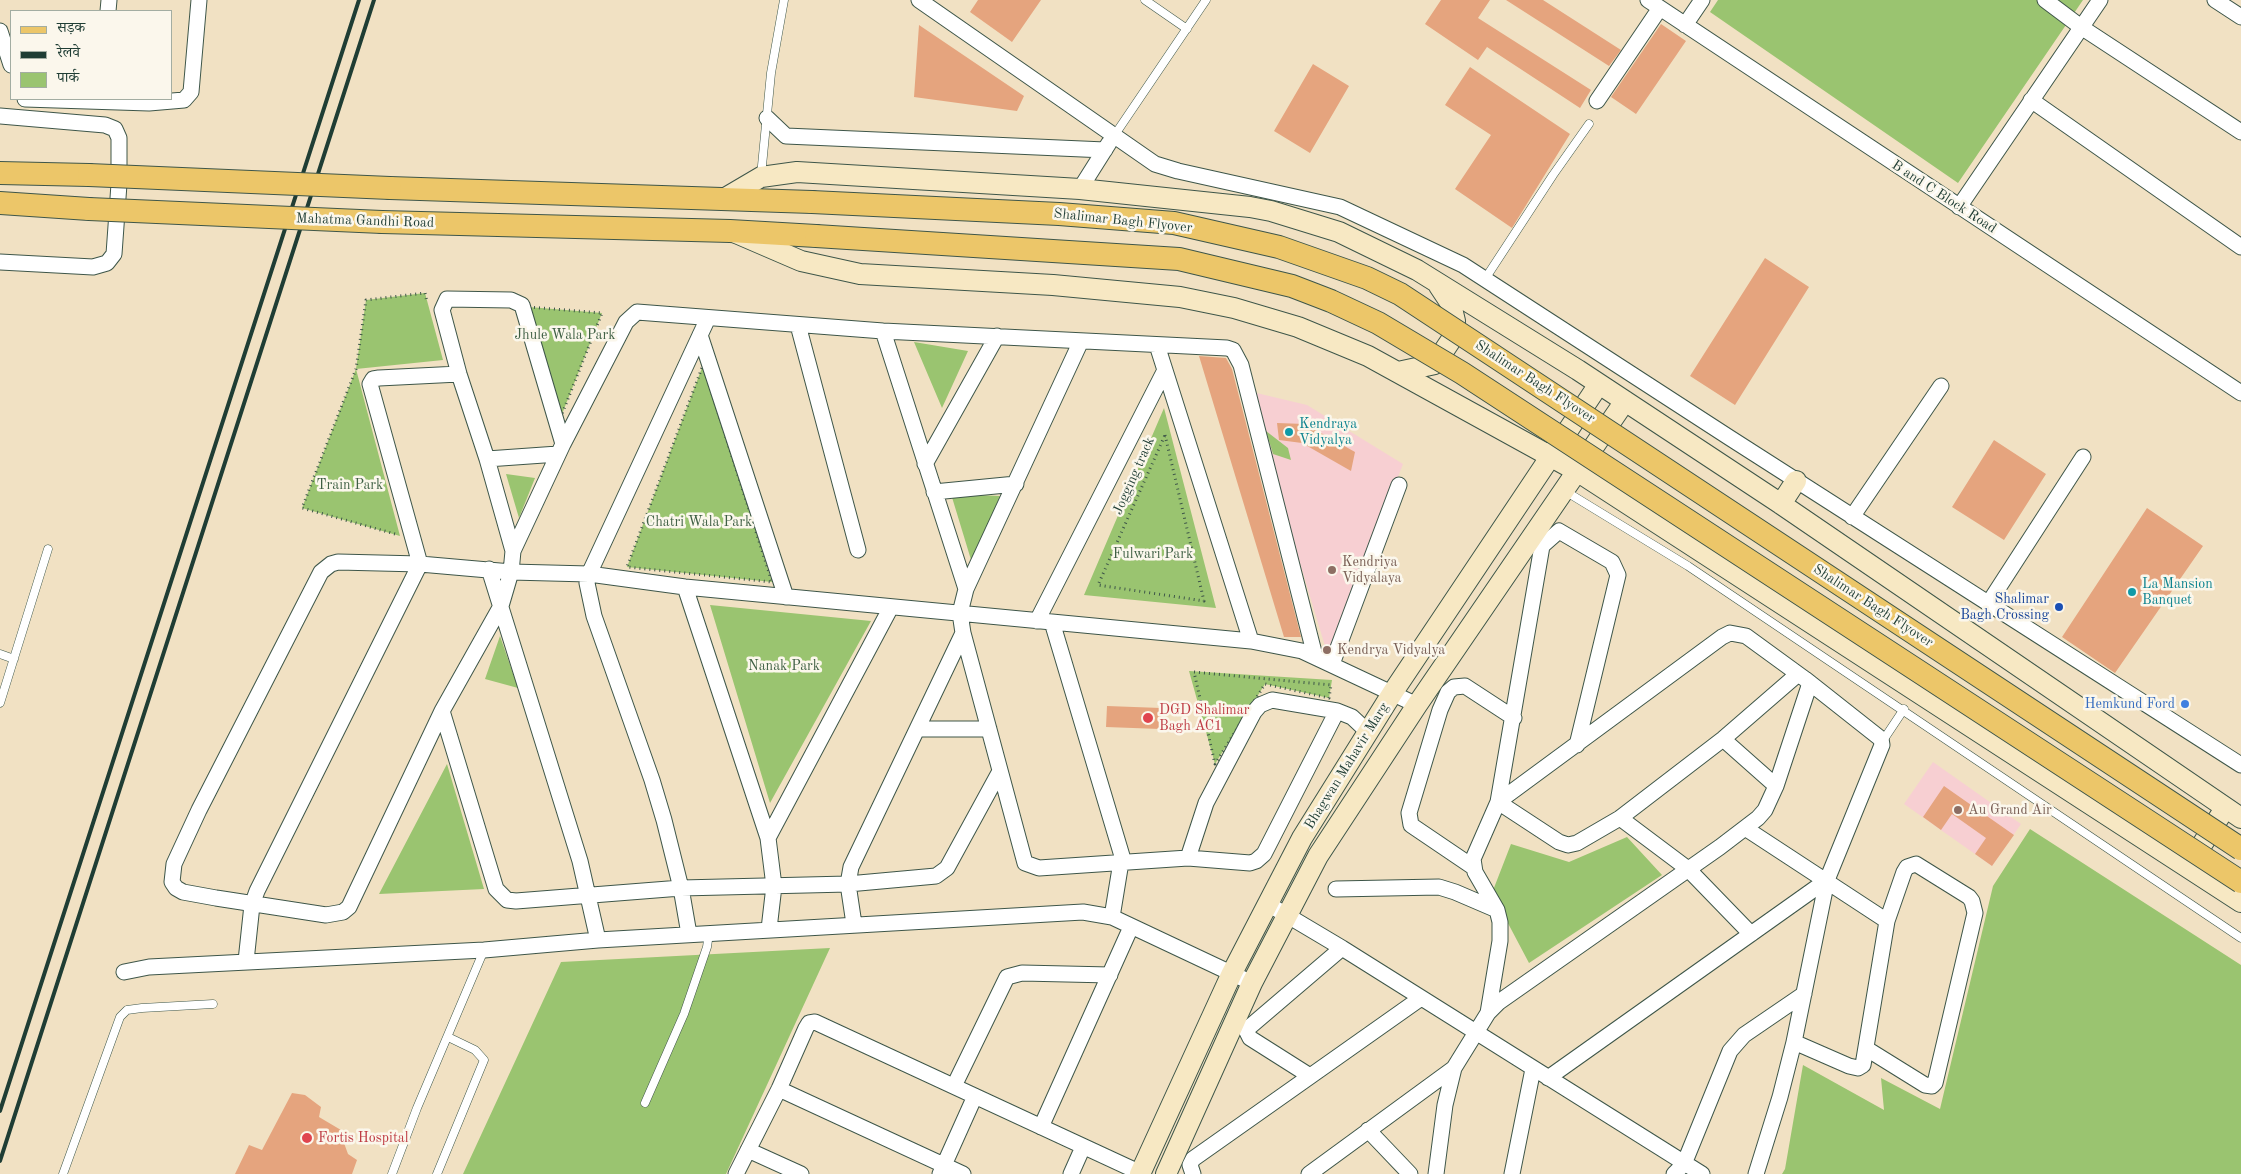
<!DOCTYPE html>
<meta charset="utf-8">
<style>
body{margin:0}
#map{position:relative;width:2241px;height:1174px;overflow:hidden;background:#f1e1c3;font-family:"Old Standard TT","Noto Serif Devanagari",serif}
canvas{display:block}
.legend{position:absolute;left:10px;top:10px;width:162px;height:90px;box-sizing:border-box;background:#fbf7ec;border:1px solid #a3ada2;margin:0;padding:6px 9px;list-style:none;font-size:15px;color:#1f3d34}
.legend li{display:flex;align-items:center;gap:10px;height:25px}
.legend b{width:25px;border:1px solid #a3ada2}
</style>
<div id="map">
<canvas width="2241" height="1174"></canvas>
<ul class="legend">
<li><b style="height:6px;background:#ecc669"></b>सड़क</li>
<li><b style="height:6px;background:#1f3d34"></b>रेलवे</li>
<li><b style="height:14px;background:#9ac470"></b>पार्क</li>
</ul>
</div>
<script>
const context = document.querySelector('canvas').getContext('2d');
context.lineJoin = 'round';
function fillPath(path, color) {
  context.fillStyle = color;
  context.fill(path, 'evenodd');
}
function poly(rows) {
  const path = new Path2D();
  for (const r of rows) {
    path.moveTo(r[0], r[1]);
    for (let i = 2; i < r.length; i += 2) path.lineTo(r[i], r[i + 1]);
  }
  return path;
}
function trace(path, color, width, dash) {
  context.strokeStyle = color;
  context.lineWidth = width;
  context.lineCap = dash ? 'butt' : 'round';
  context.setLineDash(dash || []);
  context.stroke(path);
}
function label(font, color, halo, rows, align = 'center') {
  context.font = font + ' "Old Standard TT",serif';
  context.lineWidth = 5;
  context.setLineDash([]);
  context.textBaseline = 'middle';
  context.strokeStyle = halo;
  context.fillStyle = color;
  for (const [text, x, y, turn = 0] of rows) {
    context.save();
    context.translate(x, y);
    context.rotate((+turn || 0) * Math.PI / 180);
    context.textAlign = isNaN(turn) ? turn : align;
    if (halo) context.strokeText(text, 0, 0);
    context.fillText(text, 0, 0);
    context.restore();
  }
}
const built = poly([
 [1248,391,1307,405,1403,464,1328,656],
 [1933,762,2021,824,1992,866,1904,804]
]);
const green = poly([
 [1718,0,2083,0,1958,183,1710,12],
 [425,293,443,360,356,369,400,536,302,508,356,369,366,300],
 [529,307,602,313,560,419],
 [914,342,968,351,942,408],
 [703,365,772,582,627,567],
 [1164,408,1216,608,1084,595],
 [1266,431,1288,448,1291,460,1273,454],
 [506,474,535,478,519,518],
 [951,494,1000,496,972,563],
 [710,605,871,621,770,803],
 [500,636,518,688,485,679],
 [1189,671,1332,680,1329,698,1265,684,1215,764],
 [447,764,484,889,379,894],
 [2030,829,2241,965,2241,1174,1782,1174,1785,1169,1803,1065,1884,1110,1881,1078,1940,1109,1993,886],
 [1627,837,1662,875,1529,963,1492,893,1511,844,1569,862],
 [830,948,726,1174,463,1174,561,962]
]);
const building = poly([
 [978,0,1041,0,1012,42,970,12],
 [1441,0,1490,0,1478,18,1591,90,1580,108,1487,47,1478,60,1425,24],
 [1506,0,1543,0,1621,50,1609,66],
 [1661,24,1686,41,1636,114,1611,97],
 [919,25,1024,96,1017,111,914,97],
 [1313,64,1349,86,1310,153,1274,131],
 [1470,67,1570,134,1512,228,1455,189,1491,135,1445,105],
 [1765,258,1809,287,1735,405,1690,376],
 [1199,356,1226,358,1232,369,1301,637,1284,637],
 [1277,423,1305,424,1355,452,1351,471,1302,443,1279,440],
 [1994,440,2046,474,2004,540,1952,507],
 [2147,508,2203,546,2115,673,2062,637],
 [1107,706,1161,708,1160,729,1106,727],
 [1944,786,2014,835,1992,866,1975,854,1986,838,1952,814,1941,830,1923,817],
 [292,1093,305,1095,321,1107,319,1117,346,1133,344,1143,348,1154,357,1160,352,1174,235,1174,249,1145,262,1150]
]);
const path = poly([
 [529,307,602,313,560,419,529,307],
 [703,365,772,582,627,567,703,365],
 [1165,435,1204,601,1098,585,1165,435],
 [395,534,302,508,356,369,366,300,425,293,427,302],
 [1194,672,1331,685,1329,698,1265,684,1215,764,1194,672]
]);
const lane = poly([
 [1145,0,1187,29],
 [1114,136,1206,0],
 [761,176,771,73,784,0],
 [1485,279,1553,175,1589,124],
 [1565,491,1688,566,2241,938],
 [0,654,14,659],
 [0,703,48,549],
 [1882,742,1904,709],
 [645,1103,684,1014,707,947,709,933],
 [63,1174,120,1017,127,1010,142,1008,213,1004],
 [392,1174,417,1108,484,950],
 [437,1174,484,1060,475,1050,448,1037]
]);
const street = poly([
 [919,0,1155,164,1178,171,1340,207,1463,265,1730,438,2241,765],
 [1648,0,2241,393],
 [2045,0,2081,27,2241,132],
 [2215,0,2241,17],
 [108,11,109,0],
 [1685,25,1702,0],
 [0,31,11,65],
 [25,99,149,103,184,100,191,92,199,0],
 [2031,100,2241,247],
 [1597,101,1660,8],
 [0,116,105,125,115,129,119,138,119,184,114,254,107,263,93,267,0,262],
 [767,118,786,136,1105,150],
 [1080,189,1109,143],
 [1959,207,2100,0],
 [798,325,858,550],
 [883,331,966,589],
 [700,335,786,597],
 [1081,341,966,589,960,613,963,633,1025,863,1039,868,1188,858,1250,863,1256,861,1264,854,1337,711],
 [1157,345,1251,641],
 [563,444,522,305,511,300,447,299,442,310,459,374,487,459,513,551,511,572,501,606,442,711,349,907,343,912,326,915,216,898,183,892,176,888,172,882,174,864,199,810,321,572,331,564,338,562,420,564,511,572,589,574,685,587,1251,641,1302,651,1417,705],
 [487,459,558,454],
 [925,464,997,336],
 [934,492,1016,484],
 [1852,517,1941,386],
 [513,551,563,444,626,322,637,312,883,331,1227,348,1233,350,1241,365,1315,656],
 [489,569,580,861,598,940],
 [685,587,768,838,774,886,769,929],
 [1988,604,2083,457],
 [1037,621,1165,370],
 [1052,622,1122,856,1112,917],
 [1332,664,1399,485],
 [442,711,496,889,507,900,516,901,681,888,848,884,936,876,947,868,1000,771],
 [917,729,989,729],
 [1723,739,1776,786],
 [1620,818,1688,869,1751,934],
 [1745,828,1887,921],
 [768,838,891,607],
 [1188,858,1206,803,1254,712,1260,705,1272,700,1337,711,1352,717,1368,732],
 [1473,867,1411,825,1409,813,1440,710,1448,692,1454,687,1465,686,1514,718],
 [1336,889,1439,887,1455,892,1497,910],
 [1268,904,1342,948,1702,1174],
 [854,924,848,884,851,867,963,633],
 [689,934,681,888,664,820,652,780,594,616,587,583,589,574,708,318],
 [246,961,252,905,257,891,420,564,370,384,373,379,379,378,459,374],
 [124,972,149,967,484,950,598,940,1083,912,1112,917,1252,983],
 [1488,1013,1500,941,1500,922,1497,910,1475,872,1473,859,1498,802,1542,546,1559,531,1612,562,1618,575,1577,745],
 [1794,1042,1849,1066,1858,1068,1863,1065,1887,921,1904,872,1907,867,1916,864,1969,897,1972,901,1975,913,1935,1083,1932,1086,1925,1085,1867,1049],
 [1310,1076,1250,1038,1246,1030,1342,948],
 [1548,1078,1827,880],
 [954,1086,1007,977,1022,973,1110,975],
 [779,1089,963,1174],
 [1041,1127,1131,927],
 [1368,1130,1410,1174],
 [748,1150,801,1174],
 [736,1174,779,1089,806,1028,809,1023,815,1022,1143,1174],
 [940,1174,975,1096],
 [1071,1174,1083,1147],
 [1193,1174,1190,1165,1193,1159,1421,998],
 [1309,1174,1454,1068],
 [1436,1174,1445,1105,1454,1068,1488,1013,1499,1002,1720,847,1758,818,1765,810,1776,786,1810,683],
 [1512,1174,1533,1069],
 [1674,1174,1684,1164,1730,1051,1744,1035,1804,994],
 [1756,1174,1780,1097,1794,1042,1827,880,1882,745,1881,739,1805,679,1746,636,1730,633,1722,637,1498,802,1559,842,1568,845,1577,843,1620,818,1723,739,1798,674]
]);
const secondary = poly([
 [727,197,761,177,797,172,1080,189,1250,207,1271,211,1339,232,1417,270,1578,370,1778,502,2241,818],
 [736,233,801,261,860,274,1053,285,1180,297,1234,308,1298,327,1368,356,1577,471,2241,902],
 [1398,372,1435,364,1453,337,1455,321,1451,304,1439,286],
 [1781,504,1796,481],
 [2188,867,2220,816],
 [1140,1174,1232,973,1302,838,1393,692,1599,384],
 [1166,1174,1252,983,1318,856,1417,705,1625,401]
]);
const primary = poly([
 [0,173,89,175],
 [390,188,812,202],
 [0,203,89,209],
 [382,222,730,231,816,236]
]);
const rail = poly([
 [0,1111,359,0],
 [0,1161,374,0]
]);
const primaryBridge = poly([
 [89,175,390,188],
 [812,202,1059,214,1174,223,1279,247,1367,278,1400,294,1485,350,2241,849],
 [89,209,382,222],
 [816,236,1179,259,1292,286,1331,301,1378,323,1462,373,2241,882]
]);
const markers = [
 [1289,432,5,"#0f9aa8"],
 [1332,570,5,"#8d6e63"],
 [2132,592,5,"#0f9aa8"],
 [2059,607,5,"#1a4fb4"],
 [1327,650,5,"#8d6e63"],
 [2185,704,5,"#3f7fe0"],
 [1148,718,6,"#e0444e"],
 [1958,810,5,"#8d6e63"],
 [307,1138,6,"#e0444e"]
];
const streetNames = [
 ["B and C Block Road",1944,197,33],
 ["Mahatma Gandhi Road",365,221,2],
 ["Shalimar Bagh Flyover",1123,221,6],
 ["Shalimar Bagh Flyover",1535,382,33],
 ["Jogging track",1134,476,-66],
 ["Shalimar Bagh Flyover",1873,606,33],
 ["Bhagwan Mahavir Marg",1347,766,-58]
];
const parkNames = [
 ["Jhule Wala Park",565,335],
 ["Train Park",350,485],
 ["Chatri Wala Park",699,522],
 ["Fulwari Park",1153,554],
 ["Nanak Park",784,666]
];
const cultureNames = [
 ["Kendraya",1299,424],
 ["Vidyalya",1299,440],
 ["La Mansion",2142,584],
 ["Banquet",2142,600]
];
const educationNames = [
 ["Kendriya",1342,562],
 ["Vidyalaya",1342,578],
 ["Kendrya Vidyalya",1337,650],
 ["Au Grand Air",1968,810]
];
const transitNames = [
 ["Shalimar",2049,599],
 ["Bagh Crossing",2049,615]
];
const shopNames = [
 ["Hemkund Ford",2175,704]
];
const healthNames = [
 ["DGD Shalimar",1159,710],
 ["Bagh AC1",1159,726],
 ["Fortis Hospital",318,1138]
];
fillPath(built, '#f7cfd2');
fillPath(green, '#9ac470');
fillPath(building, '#e5a47e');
trace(lane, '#3e5649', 9);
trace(street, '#3e5649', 17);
trace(secondary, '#3e5649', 22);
trace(primary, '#3e5649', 24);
trace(path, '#3e5649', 3, [1, 4]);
trace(lane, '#fff', 8);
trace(street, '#fff', 15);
trace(secondary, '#f7e8c3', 20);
trace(primary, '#ecc669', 22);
trace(rail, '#1f3d34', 4);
trace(primaryBridge, '#3e5649', 24, []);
trace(primaryBridge, '#ecc669', 22);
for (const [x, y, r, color] of markers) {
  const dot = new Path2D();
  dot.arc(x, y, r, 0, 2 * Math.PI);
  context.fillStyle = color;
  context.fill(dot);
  trace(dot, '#fbf7ec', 2);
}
label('14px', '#1f3d34', '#fbf7ec', streetNames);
label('14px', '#3e5f43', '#fbf7ec', parkNames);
label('14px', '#0d838f', '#fbf7ec', cultureNames, 'left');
label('14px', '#785e54', '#fbf7ec', educationNames, 'left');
label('14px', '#164399', '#fbf7ec', transitNames, 'right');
label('14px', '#366cbe', '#fbf7ec', shopNames, 'right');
label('14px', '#be3a42', '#fbf7ec', healthNames, 'left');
</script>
